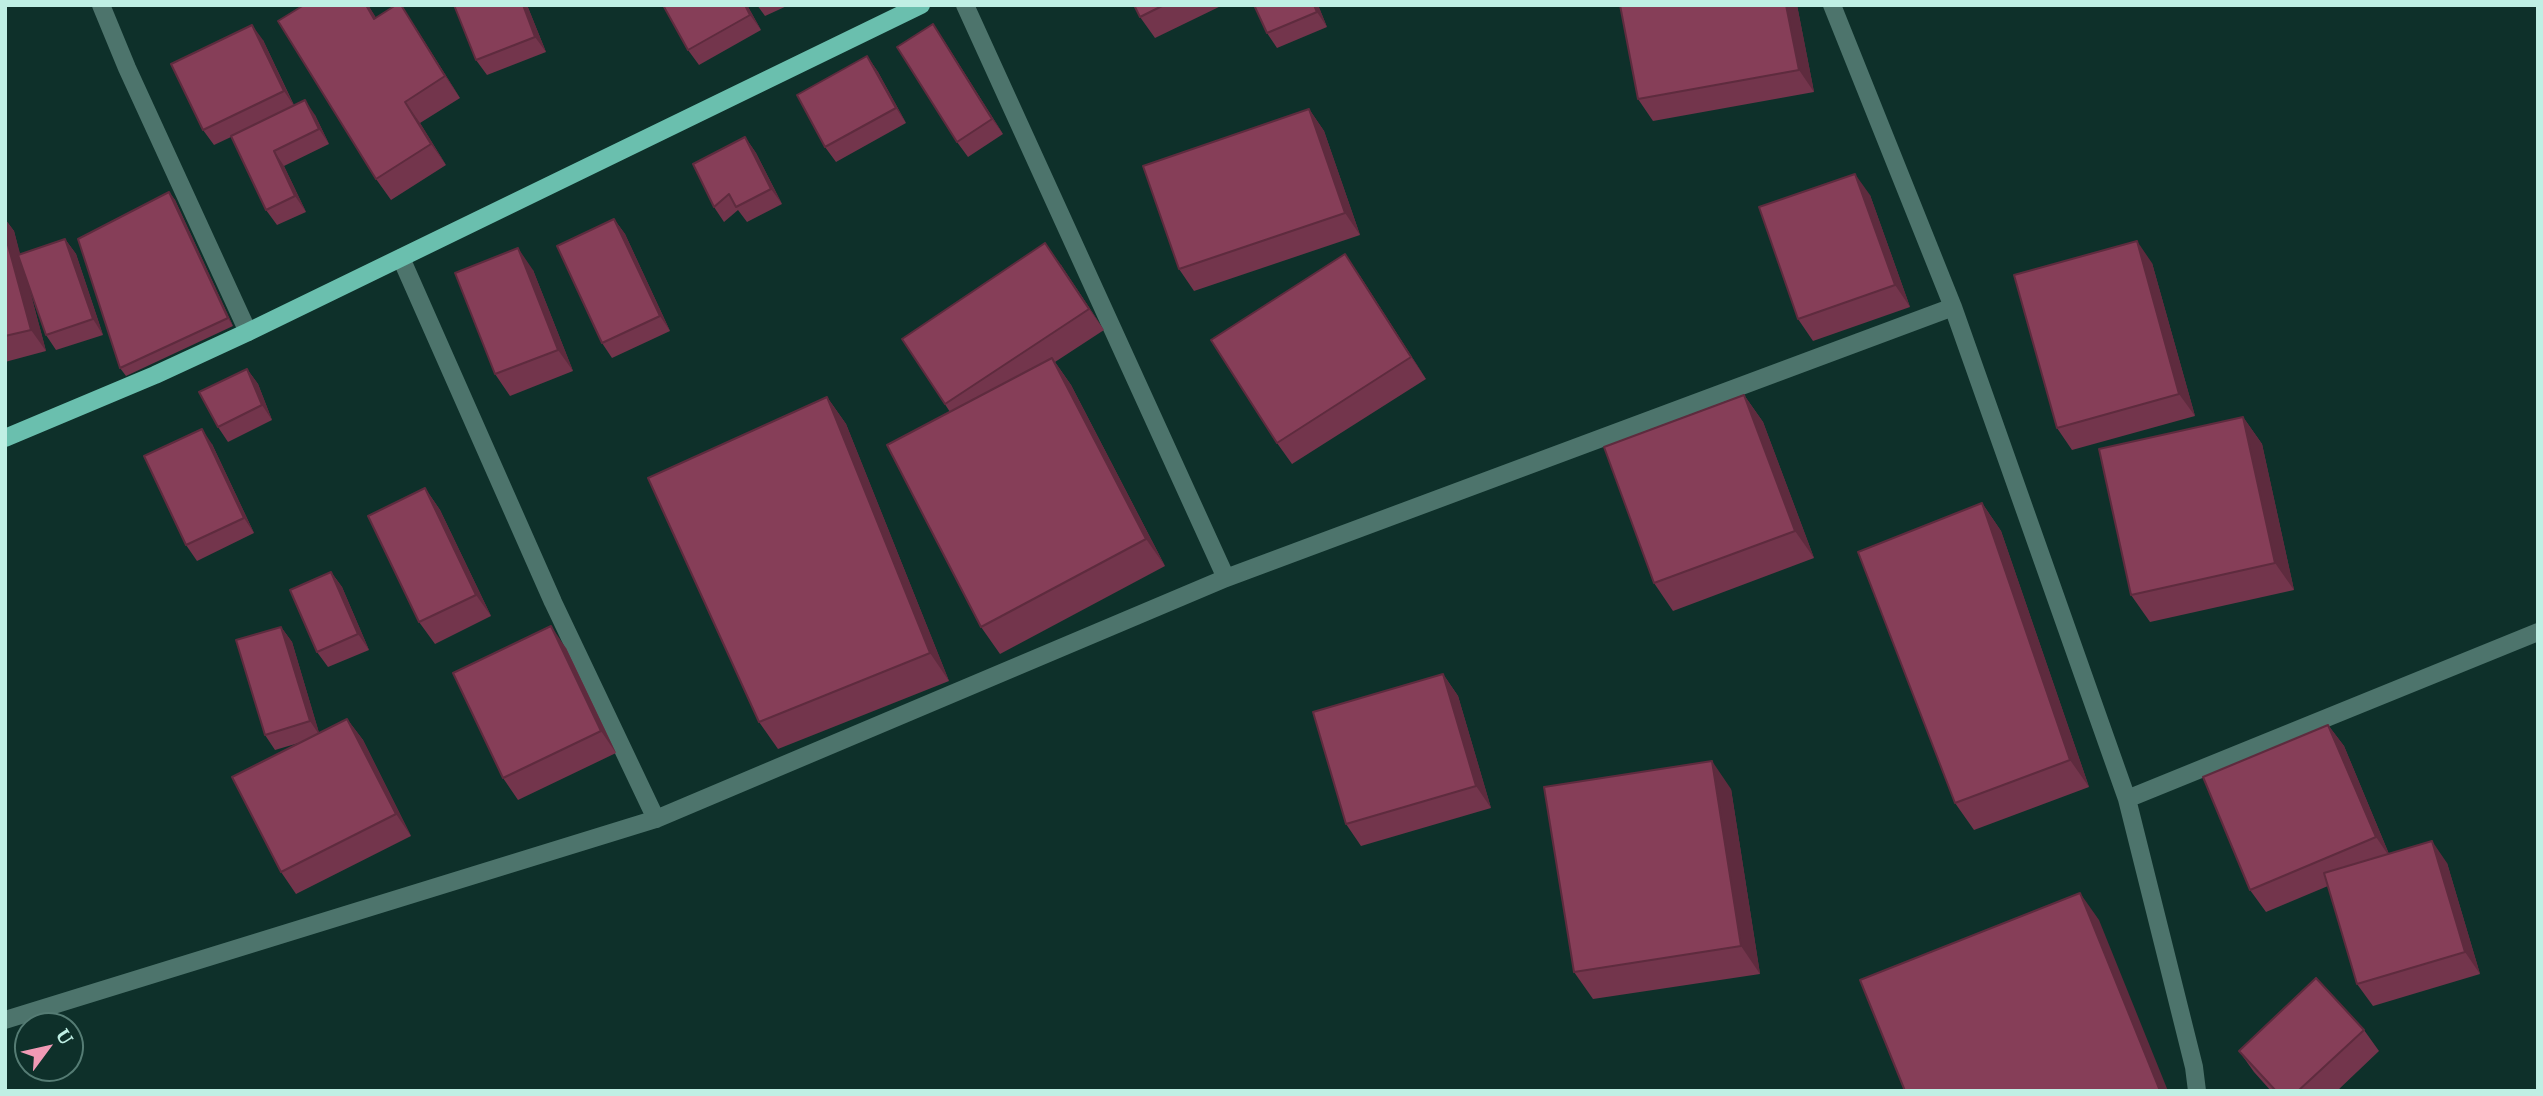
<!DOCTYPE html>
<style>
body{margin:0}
#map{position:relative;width:2543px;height:1096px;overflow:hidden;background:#0e302a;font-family:"IBM Plex Serif",serif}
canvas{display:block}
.frame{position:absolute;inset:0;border:7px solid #bfefe4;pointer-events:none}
.north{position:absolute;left:14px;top:1012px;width:70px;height:70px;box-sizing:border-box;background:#0e302a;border:2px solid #557c74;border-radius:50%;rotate:57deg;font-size:19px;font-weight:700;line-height:28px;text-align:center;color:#bfefe4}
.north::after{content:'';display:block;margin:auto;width:24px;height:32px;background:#f09ab5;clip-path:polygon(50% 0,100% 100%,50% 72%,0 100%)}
</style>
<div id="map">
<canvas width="2543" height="1096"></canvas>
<div class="frame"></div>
<div class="north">U</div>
</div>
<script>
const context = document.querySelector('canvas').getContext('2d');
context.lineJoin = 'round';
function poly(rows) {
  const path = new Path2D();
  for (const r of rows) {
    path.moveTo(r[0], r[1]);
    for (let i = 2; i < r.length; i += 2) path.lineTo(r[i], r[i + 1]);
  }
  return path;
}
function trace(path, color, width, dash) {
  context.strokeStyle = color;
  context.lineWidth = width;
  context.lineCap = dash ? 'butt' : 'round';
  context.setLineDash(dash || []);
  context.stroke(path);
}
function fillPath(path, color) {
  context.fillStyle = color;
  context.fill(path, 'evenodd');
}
const minor = poly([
 [101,5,127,68,248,332],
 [965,5,1226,578],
 [1832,5,1953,307,2127,799,2194,1067,2197,1091],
 [401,258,553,602,656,819],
 [2127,799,2538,632],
 [5,1020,656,819,1226,578,1953,307]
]);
const major = poly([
 [5,438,155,375,248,332,921,5]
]);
const wall = poly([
 [304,5,368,5,376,18,414,25,460,98,420,123,446,165,391,200,376,179],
 [527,5,546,52,487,75,476,60],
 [663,5,747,5,761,30,699,65,688,50],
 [757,5,789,5,765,16],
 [1134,5,1223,5,1155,38,1140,17],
 [1318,5,1327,27,1277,48,1267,33],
 [1797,5,1814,92,1653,121,1638,99],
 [943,39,1003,134,968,157,957,142],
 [263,40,294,105,315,115,329,144,284,166,306,212,277,225,266,210,231,137,214,145,203,130],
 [867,56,878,72,906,123,836,162,825,147],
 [1309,109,1324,131,1360,235,1194,291,1179,269],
 [745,137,756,153,782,204,747,222,738,210,724,222,714,207],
 [169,192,175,200,233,326,126,376,120,368],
 [1870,195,1910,307,1813,341,1798,319],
 [5,219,14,231,20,255,65,239,76,254,103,335,56,350,46,335,27,280,46,351,5,362],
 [614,219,625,234,670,331,612,358,602,343],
 [2152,263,2195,416,2072,450,2057,428],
 [1061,265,1104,330,1055,362,1071,385,1165,566,1000,654,981,627,950,412,902,339],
 [533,270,573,371,510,396,495,374],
 [1360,276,1426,379,1292,464,1277,443],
 [247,369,258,384,272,420,228,442,218,427],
 [1744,395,1763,422,1814,558,1673,611,1654,583],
 [827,397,846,424,949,681,778,749,759,722],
 [2243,417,2262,444,2294,590,2150,622,2131,595],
 [212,444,254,533,197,561,186,545],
 [425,488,440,510,491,616,435,644,419,622],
 [1982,503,2001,531,2089,787,1974,830,1955,803],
 [331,572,342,587,369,650,328,667,317,652],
 [281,627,292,642,319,733,347,719,363,740,411,836,296,894,281,872,302,742,275,750,265,735],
 [566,648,616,753,518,800,503,778],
 [1443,674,1458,696,1491,808,1361,846,1346,824],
 [2328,725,2344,746,2389,854,2447,863,2480,974,2373,1006,2357,984,2328,886,2266,912,2250,890],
 [1731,789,1760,974,1593,999,1574,972],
 [2364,1030,2379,1051,2337,1091,2271,1091,2254,1072,2239,1051]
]);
const shadedWall = poly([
 [366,5,368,5,390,40,374,19],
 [401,5,414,25,460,98,445,76],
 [523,5,527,5,546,52,535,37],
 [745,5,747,5,761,30,750,15],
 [1314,5,1318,5,1327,27,1317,12],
 [1786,5,1797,5,1814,92,1799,70],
 [933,24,943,39,1003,134,992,119],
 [252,25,263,40,294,106,284,91],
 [867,56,878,72,906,123,896,108],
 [305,100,315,115,329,144,319,129],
 [405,102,420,123,446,165,431,144],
 [1309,109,1324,131,1360,235,1345,213],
 [745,137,756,153,782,204,771,189],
 [274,151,284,166,306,212,295,196],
 [1855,174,1870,195,1910,307,1895,285],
 [169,192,175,200,233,326,228,318],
 [5,219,14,231,46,351,31,330,5,234],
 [614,219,625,234,670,331,660,316],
 [65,239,76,254,103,335,93,319],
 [2137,241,2152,263,2195,416,2179,394],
 [1045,243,1061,265,1104,330,1089,309],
 [518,248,533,270,573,371,558,350],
 [1345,254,1360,276,1426,379,1411,357],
 [1052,358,1071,385,1165,566,1146,539],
 [247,369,258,384,272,420,262,405],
 [1744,395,1763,422,1814,558,1795,531],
 [827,397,846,424,949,681,930,653],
 [2243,417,2262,444,2294,590,2275,563],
 [202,429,212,444,254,533,244,518],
 [425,488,440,510,491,616,476,595],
 [1982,503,2001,531,2089,787,2070,760],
 [331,572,342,587,369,650,358,634],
 [551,626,566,648,616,753,601,731],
 [281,627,292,642,320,736,310,721],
 [1443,674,1458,696,1491,808,1476,786],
 [347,719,363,740,411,836,396,814],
 [2328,725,2344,746,2391,859,2376,837],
 [1712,761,1731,789,1760,974,1741,946],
 [2432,841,2447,863,2480,974,2465,952],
 [2080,893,2099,920,2168,1091,2160,1091]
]);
const building = poly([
 [304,5,366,5,374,19,396,5,401,5,445,76,405,102,431,144,376,179,278,21,304,5],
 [454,5,523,5,535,37,476,60,454,5],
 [663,5,745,5,750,15,688,50,663,5],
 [1134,5,1164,5,1140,17,1134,5],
 [1254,5,1314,5,1317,12,1267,33,1254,5],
 [1620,5,1786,5,1799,70,1638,99,1620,5],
 [933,24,992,119,957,142,897,47,933,24],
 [252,25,284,91,203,130,171,64,252,25],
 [867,56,896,108,825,147,797,95,867,56],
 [305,100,319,129,274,151,295,196,266,210,231,136,305,100],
 [1309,109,1345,213,1179,269,1143,166,1309,109],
 [745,137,771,189,736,207,729,194,714,207,693,164,745,137],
 [1855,174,1895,285,1798,319,1759,207,1855,174],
 [169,192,228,318,120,368,78,239,169,192],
 [614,219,660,316,602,343,557,246,614,219],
 [5,234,31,330,5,336,5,234],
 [65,239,93,319,46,335,18,255,65,239],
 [2137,241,2179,394,2057,428,2014,275,2137,241],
 [1045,243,1089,309,945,404,902,339,1045,243],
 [518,248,558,350,495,374,455,273,518,248],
 [1345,254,1411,357,1277,443,1211,340,1345,254],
 [1052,358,1146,539,981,627,887,445,1052,358],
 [247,369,262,405,218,427,199,392,247,369],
 [1744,395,1795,531,1654,583,1604,447,1744,395],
 [827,397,930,653,759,722,648,478,827,397],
 [2243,417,2275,563,2131,595,2099,449,2243,417],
 [202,429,244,518,186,545,144,456,202,429],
 [425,488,476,595,419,622,368,516,425,488],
 [1982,503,2070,760,1955,803,1858,552,1982,503],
 [331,572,358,634,317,652,290,590,331,572],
 [551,626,601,731,503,778,453,673,551,626],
 [281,627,310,721,265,735,236,640,281,627],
 [1443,674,1476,786,1346,824,1313,712,1443,674],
 [347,719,396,814,281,872,232,777,347,719],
 [2328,725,2376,837,2250,890,2203,777,2328,725],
 [1712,761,1741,946,1574,972,1544,787,1712,761],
 [2432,841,2465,952,2357,984,2324,873,2432,841],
 [2080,893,2160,1091,1905,1091,1860,980,2080,893],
 [2316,978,2364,1030,2298,1091,2276,1091,2239,1051,2316,978]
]);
trace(minor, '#4d746c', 18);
trace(major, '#6abfae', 18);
fillPath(wall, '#73354c');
fillPath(shadedWall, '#5e2b3e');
fillPath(building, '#863e58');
trace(building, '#5e2b3e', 2);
</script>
